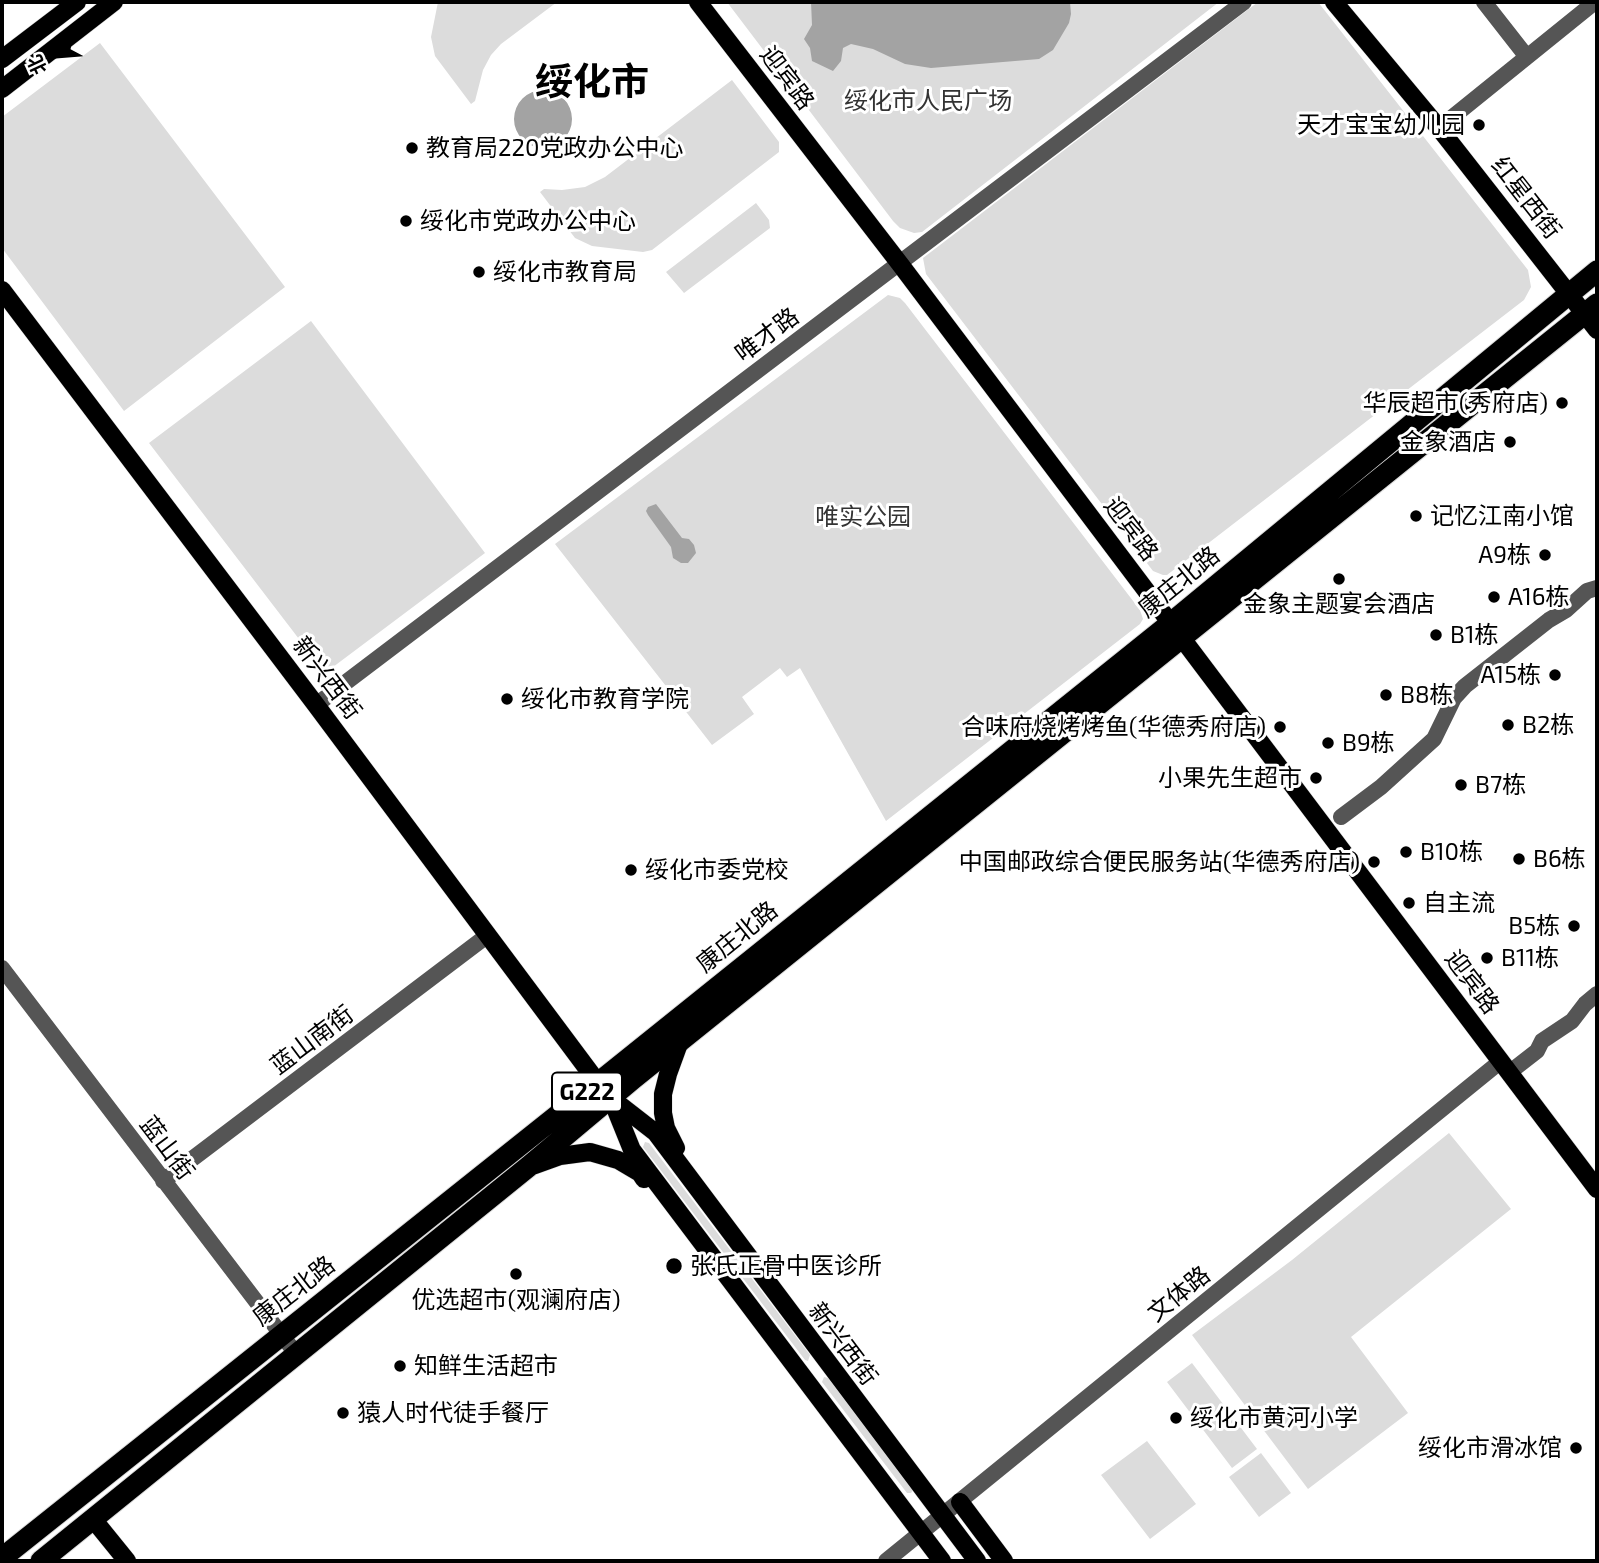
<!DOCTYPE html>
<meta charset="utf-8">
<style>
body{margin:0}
#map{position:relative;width:1599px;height:1563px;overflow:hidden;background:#fff;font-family:"Exo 2","Noto Sans SC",sans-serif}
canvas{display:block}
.frame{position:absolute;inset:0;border:4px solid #000;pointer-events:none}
.north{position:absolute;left:21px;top:21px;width:70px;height:70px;-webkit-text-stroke:5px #fff;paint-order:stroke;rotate:245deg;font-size:19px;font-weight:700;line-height:28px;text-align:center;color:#000}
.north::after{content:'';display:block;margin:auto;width:24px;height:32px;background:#000;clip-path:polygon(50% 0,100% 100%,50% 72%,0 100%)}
</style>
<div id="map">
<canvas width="1599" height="1563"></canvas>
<div class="frame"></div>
<div class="north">北</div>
</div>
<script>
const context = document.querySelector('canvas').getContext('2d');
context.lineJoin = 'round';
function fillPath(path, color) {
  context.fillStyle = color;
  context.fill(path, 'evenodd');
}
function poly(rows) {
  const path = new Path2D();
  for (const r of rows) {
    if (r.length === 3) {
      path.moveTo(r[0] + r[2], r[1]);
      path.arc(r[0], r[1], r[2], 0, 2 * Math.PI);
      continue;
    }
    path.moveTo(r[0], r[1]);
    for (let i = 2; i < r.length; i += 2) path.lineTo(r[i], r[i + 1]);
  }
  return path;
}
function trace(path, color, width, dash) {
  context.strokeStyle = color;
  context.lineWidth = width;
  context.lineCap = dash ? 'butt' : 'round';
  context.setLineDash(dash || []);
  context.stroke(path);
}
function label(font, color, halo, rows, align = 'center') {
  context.font = font + ' "Exo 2","Noto Sans SC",sans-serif';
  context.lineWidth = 6;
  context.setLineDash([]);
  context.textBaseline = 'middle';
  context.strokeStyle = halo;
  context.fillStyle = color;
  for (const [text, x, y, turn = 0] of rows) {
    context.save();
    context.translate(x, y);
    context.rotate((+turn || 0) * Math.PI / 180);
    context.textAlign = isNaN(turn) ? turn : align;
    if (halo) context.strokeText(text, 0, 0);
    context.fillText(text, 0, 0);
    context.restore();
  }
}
const green = poly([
 [438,2,557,2,501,44,491,55,483,70,475,101,471,104,435,56,431,37],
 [727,2,1219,2,922,232,914,233,900,228,893,221],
 [1258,2,1318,2,1528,270,1531,287,1524,300,1167,575,1163,575,1153,571,926,274,923,258],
 [100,43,285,287,124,411,2,248,2,117],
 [732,80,779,142,779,152,652,250,643,252,592,246,575,238,540,192,544,189,562,190,585,187,605,177],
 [756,203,769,220,770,228,684,293,666,272],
 [888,295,900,298,905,303,1140,610,1143,619,1140,624,886,821,800,668,787,677,780,668,742,697,754,714,712,745,555,544],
 [311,321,485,553,325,673,149,443],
 [1449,1133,1511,1209,1351,1337,1408,1413,1308,1489,1192,1335,1292,1260],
 [645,1142,649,1143,810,1355,808,1361,805,1360,643,1147],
 [1192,1363,1257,1449,1232,1468,1167,1382],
 [824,1377,828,1378,914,1489,911,1493,907,1493,822,1382],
 [1147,1441,1196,1504,1150,1539,1101,1475],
 [1261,1453,1291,1493,1259,1517,1229,1477]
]);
const water = poly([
 [811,2,1070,2,1071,14,1069,23,1053,50,1039,59,931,68,905,64,873,49,851,44,843,48,841,61,833,71,812,61,810,48,804,39,812,25],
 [543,119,29],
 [656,504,682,538,689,539,694,545,696,553,688,563,681,563,673,558,671,547,648,515,646,511,648,507]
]);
const minor = poly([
 [1484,2,1527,57],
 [1439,128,1595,2],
 [316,705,1244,2],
 [1341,817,1381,787,1434,739,1454,698,1465,686,1549,620,1566,610,1587,591,1597,588],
 [2,968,297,1355],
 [1510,1072,1537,1051,1542,1041,1572,1021,1585,1004,1597,994],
 [163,1181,488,935],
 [886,1561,1501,1061]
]);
const major = poly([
 [698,2,900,264,1597,1189],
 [1334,2,1439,128,1597,330],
 [2,59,77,2],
 [2,89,114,2],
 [2,290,316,705,598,1083,611,1098,656,1133,977,1561],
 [611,1098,632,1150,942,1561],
 [676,1148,666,1128,663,1113,663,1094,668,1074,680,1041],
 [535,1165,560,1156,590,1152,618,1160,640,1173,644,1179],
 [960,1502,1004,1561],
 [93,1519,127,1561]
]);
const highway = poly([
 [2,1558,598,1083,1171,623,1597,271],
 [41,1561,528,1167,633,1079,1597,304]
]);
const markers = [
 [1479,125,7,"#000"],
 [412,148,7,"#000"],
 [406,221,7,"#000"],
 [479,272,7,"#000"],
 [1562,403,7,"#000"],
 [1510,442,7,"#000"],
 [1416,516,7,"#000"],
 [1545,555,7,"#000"],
 [1339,579,7,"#000"],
 [1494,597,7,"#000"],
 [1436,635,7,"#000"],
 [1555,675,7,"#000"],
 [1386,695,7,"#000"],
 [507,699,7,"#000"],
 [1508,725,7,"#000"],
 [1280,727,7,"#000"],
 [1328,743,7,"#000"],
 [1316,778,7,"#000"],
 [1461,785,7,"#000"],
 [1406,852,7,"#000"],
 [1519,859,7,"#000"],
 [1374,862,7,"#000"],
 [631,870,7,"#000"],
 [1409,903,7,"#000"],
 [1574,926,7,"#000"],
 [1487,958,7,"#000"],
 [674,1266,9,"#000"],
 [516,1274,7,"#000"],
 [400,1366,7,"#000"],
 [343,1413,7,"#000"],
 [1176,1418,7,"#000"],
 [1576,1448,7,"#000"]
];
const shields = [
 [587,1092,70]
];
const shieldNames = [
 ["G222",587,1092]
];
const streetNames = [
 ["迎宾路",787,78,53],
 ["红星西街",1526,198,52],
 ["唯才路",767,335,-37],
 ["迎宾路",1131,529,53],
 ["康庄北路",1179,582,-39],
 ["新兴西街",327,678,53],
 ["康庄北路",737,937,-39],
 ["迎宾路",1472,982,53],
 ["蓝山南街",312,1040,-37],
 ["蓝山街",167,1148,53],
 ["康庄北路",294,1291,-38],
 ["文体路",1179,1294,-39],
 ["新兴西街",843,1344,53]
];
const parkNames = [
 ["绥化市人民广场",928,101],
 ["唯实公园",863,517]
];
const poiNames = [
 ["天才宝宝幼儿园",1465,125,"right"],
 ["教育局220党政办公中心",426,148],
 ["绥化市党政办公中心",420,221],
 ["绥化市教育局",493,272],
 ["华辰超市(秀府店)",1548,403,"right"],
 ["金象酒店",1496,442,"right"],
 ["记忆江南小馆",1430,516],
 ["A9栋",1531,555,"right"],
 ["A16栋",1508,597],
 ["金象主题宴会酒店",1339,604,"center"],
 ["B1栋",1450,635],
 ["A15栋",1541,675,"right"],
 ["B8栋",1400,695],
 ["绥化市教育学院",521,699],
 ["B2栋",1522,725],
 ["合味府烧烤烤鱼(华德秀府店)",1266,727,"right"],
 ["B9栋",1342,743],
 ["小果先生超市",1302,778,"right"],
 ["B7栋",1475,785],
 ["B10栋",1420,852],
 ["B6栋",1533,859],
 ["中国邮政综合便民服务站(华德秀府店)",1360,862,"right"],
 ["绥化市委党校",645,870],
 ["自主流",1423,903],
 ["B5栋",1560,926,"right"],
 ["B11栋",1501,958],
 ["张氏正骨中医诊所",690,1266],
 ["优选超市(观澜府店)",516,1300,"center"],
 ["知鲜生活超市",414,1366],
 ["猿人时代徒手餐厅",357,1413],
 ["绥化市黄河小学",1190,1418],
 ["绥化市滑冰馆",1562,1448,"right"]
];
const townNames = [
 ["绥化市",592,82]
];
fillPath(green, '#dcdcdc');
fillPath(water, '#a3a3a3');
trace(major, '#dbdbdb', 19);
trace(highway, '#dbdbdb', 23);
trace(minor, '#555', 16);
trace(major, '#000', 18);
trace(highway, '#000', 21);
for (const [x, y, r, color] of markers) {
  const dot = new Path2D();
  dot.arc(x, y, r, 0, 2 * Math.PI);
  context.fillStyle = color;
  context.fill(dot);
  trace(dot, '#fff', 2.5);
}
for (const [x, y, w] of shields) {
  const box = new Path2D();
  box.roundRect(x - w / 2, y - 19.5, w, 39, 5);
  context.fillStyle = '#fff';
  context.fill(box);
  trace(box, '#000', 2);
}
label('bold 23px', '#000', null, shieldNames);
label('24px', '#000', '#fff', streetNames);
label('24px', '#333', '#fff', parkNames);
label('24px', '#000', '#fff', poiNames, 'left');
label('bold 38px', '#000', '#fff', townNames);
</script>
